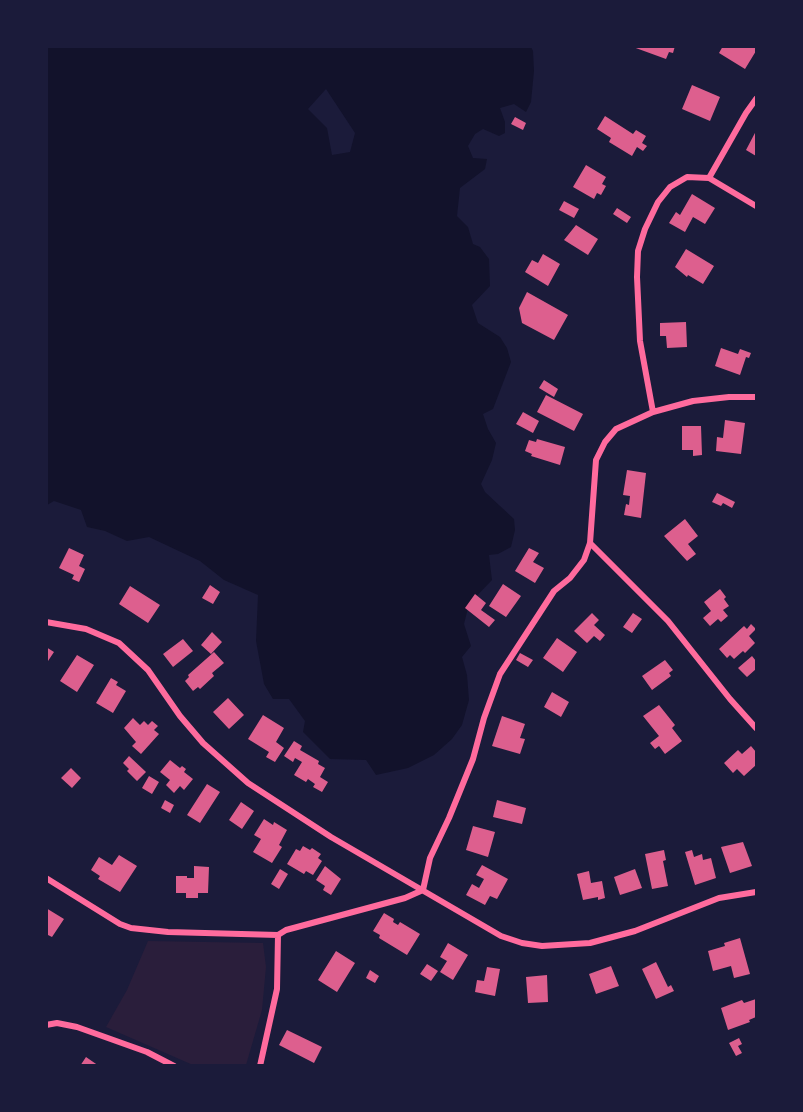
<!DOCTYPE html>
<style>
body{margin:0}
#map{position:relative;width:803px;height:1112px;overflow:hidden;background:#1b1b3a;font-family:"Titillium Web",sans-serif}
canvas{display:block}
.frame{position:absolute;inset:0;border:48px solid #1b1b3a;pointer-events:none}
</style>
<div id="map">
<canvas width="803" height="1112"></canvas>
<div class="frame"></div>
</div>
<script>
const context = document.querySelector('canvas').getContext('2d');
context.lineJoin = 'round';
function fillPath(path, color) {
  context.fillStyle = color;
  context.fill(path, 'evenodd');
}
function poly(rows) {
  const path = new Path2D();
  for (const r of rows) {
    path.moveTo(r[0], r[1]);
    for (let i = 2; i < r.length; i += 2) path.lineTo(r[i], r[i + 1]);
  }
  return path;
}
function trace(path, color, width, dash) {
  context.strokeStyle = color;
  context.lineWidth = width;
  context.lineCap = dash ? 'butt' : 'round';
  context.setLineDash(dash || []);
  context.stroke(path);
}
const green = poly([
 [148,941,263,943,266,967,262,1010,246,1065,193,1065,106,1027,127,990]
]);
const water = poly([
 [47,47,531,47,533,51,534,71,531,102,526,112,514,104,500,108,505,122,505,133,499,136,483,129,475,134,468,146,473,158,487,159,485,169,460,188,457,216,468,227,473,244,480,247,489,259,490,286,472,305,478,323,500,337,507,348,511,362,493,409,483,414,488,429,496,443,492,460,481,484,485,492,514,519,515,530,511,547,498,554,489,555,492,580,469,604,464,624,471,646,462,657,467,675,469,700,462,725,452,739,434,755,408,768,376,775,366,760,330,759,303,732,305,721,289,699,273,699,264,684,256,641,258,595,224,580,200,561,149,537,127,541,105,531,87,527,81,510,54,501,47,505],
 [326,89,355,133,350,152,332,155,327,128,308,109]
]);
const building = poly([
 [675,46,673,53,669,52,666,59,633,47],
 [723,46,756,46,756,51,745,69,719,53],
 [692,85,720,97,710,121,682,109],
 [605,116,633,134,636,130,646,136,642,143,647,146,643,151,637,147,632,156,609,142,611,138,597,129],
 [515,117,526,123,523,130,511,124],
 [756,131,756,156,746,150],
 [586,165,606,177,602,184,606,186,601,195,597,193,594,199,573,187],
 [692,194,715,208,705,224,693,217,685,232,669,223,676,212,680,215],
 [564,201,579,209,574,218,559,210],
 [617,208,631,217,627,223,613,214],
 [576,225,598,239,588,255,564,240],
 [686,249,714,266,703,284,688,275,687,277,675,267],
 [543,254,560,264,548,286,525,272,532,260,538,263],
 [527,292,568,315,554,340,522,323,519,308],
 [686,322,687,347,667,348,666,336,660,336,660,323],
 [721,348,738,354,740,349,751,353,749,358,746,357,740,375,715,366],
 [544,380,558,389,554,397,539,388],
 [546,395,583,414,574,431,537,412],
 [523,412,539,421,533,433,516,424],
 [725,420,745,423,741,454,716,451,717,437,723,438],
 [682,426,701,426,702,455,693,456,693,450,682,450],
 [537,439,565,447,560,465,531,456,532,454,525,451,529,440,536,442],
 [627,470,646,473,641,518,624,515,626,504,629,505,630,496,623,495],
 [717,493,735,502,732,508,723,503,721,506,712,502],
 [685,519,698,536,688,544,696,554,687,561,664,536],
 [69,548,84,555,79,566,85,569,79,582,72,579,74,575,59,568],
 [529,548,539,553,533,562,544,568,535,583,515,571],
 [503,584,521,596,506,617,489,606],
 [210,585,220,592,213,604,202,598],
 [130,586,160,605,148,623,119,604],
 [720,589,726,597,724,599,729,606,723,610,728,616,721,622,718,619,710,626,703,618,711,611,704,602],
 [475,594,486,603,481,610,495,620,489,627,465,608],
 [592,613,599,620,594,625,605,635,600,641,594,636,587,643,574,631],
 [633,613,642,619,632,633,623,627],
 [751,624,756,629,749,636,755,643,745,653,743,651,734,659,730,655,727,658,719,649,744,626,747,629],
 [212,632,222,642,211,654,201,645],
 [557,638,577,652,563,672,543,658],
 [183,639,193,651,173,667,163,654],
 [46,647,54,652,46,664],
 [214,652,224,663,212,673,214,676,200,689,198,687,193,691,185,681,189,677,188,675],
 [520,653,533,660,528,667,516,660],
 [77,655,94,665,77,692,60,681],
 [752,656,756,661,756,669,747,677,738,668],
 [665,660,673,670,669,673,671,676,652,690,642,676],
 [111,678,118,682,116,685,126,691,113,713,96,703],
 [552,692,569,702,561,717,544,707],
 [228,698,244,715,229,729,213,712],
 [659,705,675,725,672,728,682,741,665,754,659,746,655,749,650,743,659,736,643,716],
 [263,715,284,728,276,742,284,748,275,762,266,757,269,752,248,739],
 [502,716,525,724,520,738,525,739,520,754,492,746],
 [133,718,140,725,144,721,148,725,152,721,158,726,154,730,159,734,141,754,132,746,136,742,124,728],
 [294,741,302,746,300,750,319,761,318,764,325,768,320,777,328,782,322,792,313,787,315,784,308,779,306,782,294,775,302,762,295,758,293,762,284,756],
 [751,746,756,752,756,765,744,776,737,769,733,773,724,763,738,750,742,754],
 [129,756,146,772,137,781,127,771,129,769,123,763],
 [170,760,180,768,182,766,186,769,184,772,193,779,184,790,180,786,174,793,166,785,170,780,160,772],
 [71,768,81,778,72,788,61,778],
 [149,776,159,782,152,794,142,788],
 [207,784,220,792,200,823,187,815],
 [165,800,174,805,170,813,161,808],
 [497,800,526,808,522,824,493,817],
 [241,802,254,811,242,829,229,820],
 [264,819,273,825,274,822,287,830,279,845,282,847,272,863,253,852,261,839,254,835],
 [473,826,495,832,488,857,466,850],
 [743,842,752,866,730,873,721,847],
 [303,846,310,850,312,848,321,854,318,858,322,861,313,875,306,871,304,874,287,864,296,849,300,851],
 [664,850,666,860,663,861,668,886,652,889,645,854],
 [692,850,694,857,702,854,703,860,711,858,716,878,695,885,685,852],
 [119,855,137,866,120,892,98,879,100,876,91,870,99,857,112,865],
 [482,865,508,879,497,899,490,896,485,905,466,895,472,884,479,888,484,879,476,875],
 [194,866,209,867,208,893,198,893,198,898,186,898,186,893,176,893,176,876,187,876,187,878,194,878],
 [325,866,341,879,331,895,323,890,325,886,316,880],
 [280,869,288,874,279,889,271,884],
 [635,869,642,888,620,895,614,877],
 [589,871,591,883,602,881,605,898,598,900,598,897,583,900,577,874],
 [46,908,64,919,52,937,46,934],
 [384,913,394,919,393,922,398,925,400,922,420,934,407,955,379,938,380,935,373,931],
 [740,938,750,974,734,978,731,966,713,971,708,951,725,946,724,943],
 [448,943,468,955,453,980,440,972,447,961,440,957],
 [336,951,355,963,337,992,318,980],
 [656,962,668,987,671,985,674,991,656,999,642,969],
 [427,964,438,971,431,981,420,974],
 [611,966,619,986,596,994,589,974],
 [487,967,500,969,495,996,475,992,477,980,484,981],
 [370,970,379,976,375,983,366,978],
 [547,975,548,1002,528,1003,526,977],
 [756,999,756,1017,749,1020,750,1022,728,1030,721,1008,742,1000,744,1003],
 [287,1030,322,1047,314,1063,279,1045],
 [739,1038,742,1044,738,1046,742,1053,736,1056,729,1043],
 [86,1057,99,1066,80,1066]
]);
const minor = poly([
 [709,178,756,206],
 [653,412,640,341,637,277,638,251,645,229,658,202,670,187,687,177,709,178,746,113,756,99],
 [590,543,668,621,730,699,756,728],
 [46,622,86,629,119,643,148,670,180,716,203,743,248,783,331,837,501,936,522,943,542,946,590,943,635,931,719,898,756,892],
 [46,878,120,924,131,928,168,932,278,935,286,930,405,898,423,890,430,858,449,818,473,759,484,718,500,674,554,591,570,578,584,560,590,543,596,460,605,442,616,429,653,412,693,401,729,397,756,397],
 [46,1025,57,1023,77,1027,147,1052,174,1066],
 [260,1066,277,989,278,935]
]);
fillPath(green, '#2a1e3b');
fillPath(water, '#12122b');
fillPath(building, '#dd5f8e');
trace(minor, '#ff6b9d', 6);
</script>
